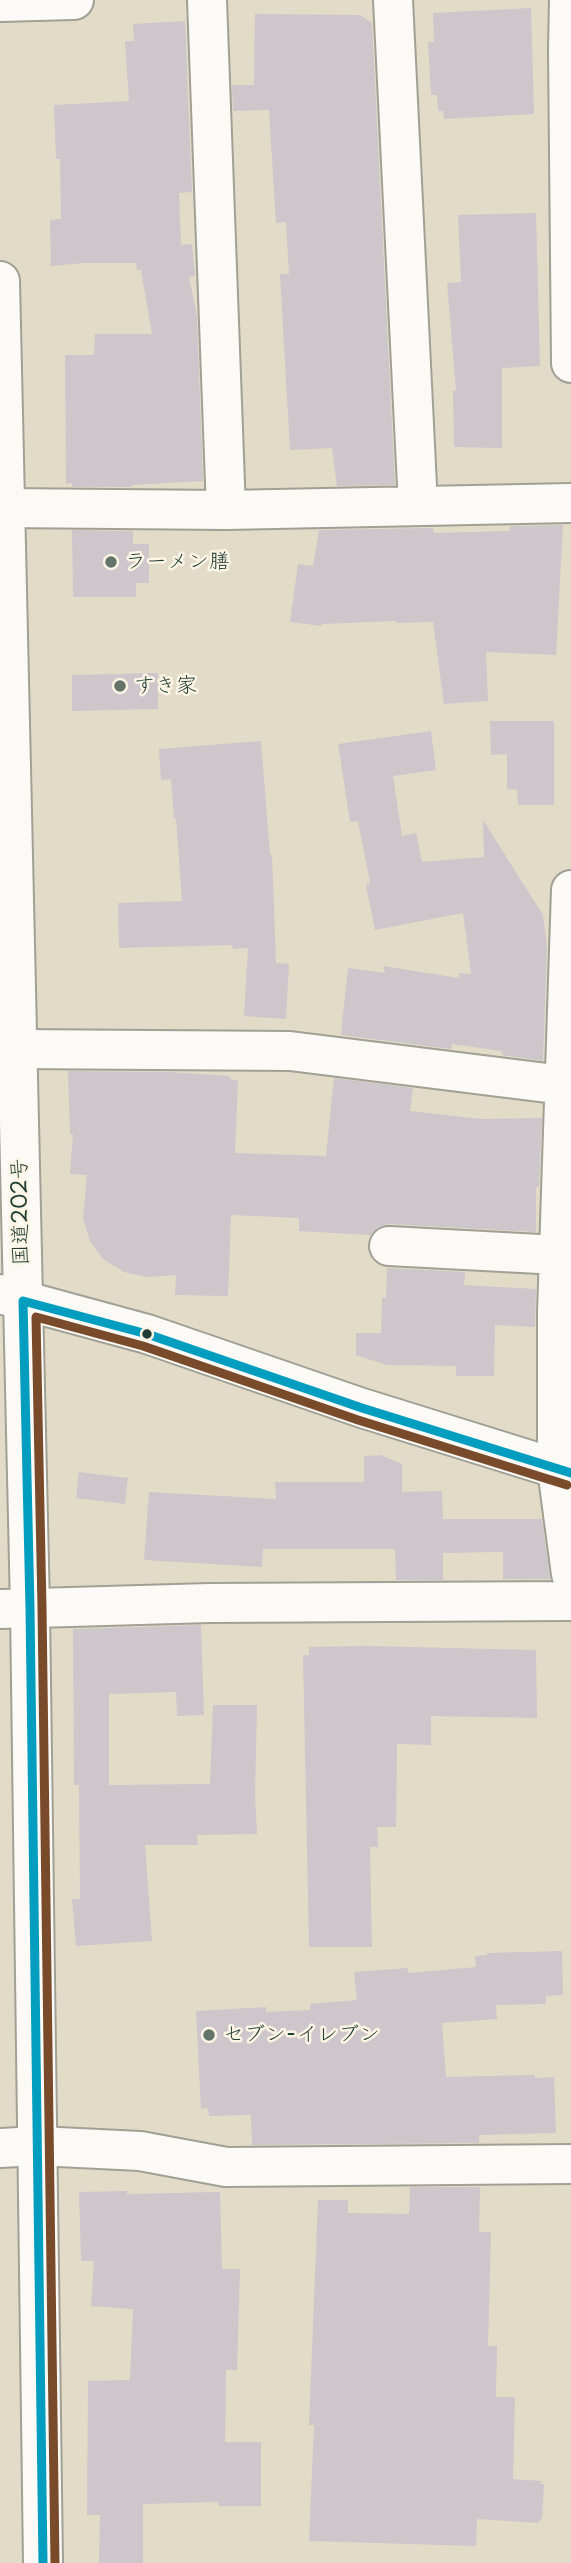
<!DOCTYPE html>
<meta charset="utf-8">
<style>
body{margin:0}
canvas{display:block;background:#e2dbc8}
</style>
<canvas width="571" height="2563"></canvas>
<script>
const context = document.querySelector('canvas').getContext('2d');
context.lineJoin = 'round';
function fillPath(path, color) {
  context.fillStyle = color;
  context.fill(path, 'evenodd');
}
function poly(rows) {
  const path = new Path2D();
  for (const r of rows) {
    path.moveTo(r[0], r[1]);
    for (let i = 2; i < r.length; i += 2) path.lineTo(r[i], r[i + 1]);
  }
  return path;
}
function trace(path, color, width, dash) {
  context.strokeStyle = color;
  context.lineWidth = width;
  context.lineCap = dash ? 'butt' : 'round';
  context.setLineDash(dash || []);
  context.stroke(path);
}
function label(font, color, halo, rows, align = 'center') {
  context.font = font + ' "Playpen Sans","Klee One",sans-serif';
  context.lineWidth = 5;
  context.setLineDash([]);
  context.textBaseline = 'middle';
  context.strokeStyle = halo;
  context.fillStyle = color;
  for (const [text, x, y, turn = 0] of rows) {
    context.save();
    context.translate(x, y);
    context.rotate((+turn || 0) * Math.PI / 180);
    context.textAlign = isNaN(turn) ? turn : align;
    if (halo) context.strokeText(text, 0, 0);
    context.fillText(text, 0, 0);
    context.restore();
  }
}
const building = poly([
 [531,8,534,114,444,119,443,111,438,111,437,95,431,95,428,42,434,42,433,13],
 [255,14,360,15,372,23,395,485,337,486,332,448,290,450,280,274,289,274,286,222,276,223,269,110,233,111,232,85,254,85],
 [185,21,192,192,179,193,181,245,192,244,195,276,189,277,197,316,203,481,132,485,132,487,72,487,72,483,66,484,65,355,94,355,95,334,152,334,141,270,137,270,136,263,83,263,51,266,50,220,61,219,60,159,56,159,54,105,129,101,125,41,134,41,133,24],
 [536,213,540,366,502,368,502,448,454,447,453,391,456,391,447,283,461,282,458,215],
 [563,525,556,655,486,652,488,701,444,704,433,622,396,623,396,621,322,624,322,626,290,622,298,564,313,566,319,530,433,528,434,533,510,531,510,526],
 [72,530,133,531,133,544,149,544,149,583,136,583,136,597,73,597],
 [158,673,158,709,72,711,72,675],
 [490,721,554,721,554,805,518,805,517,790,507,789,507,754,491,755],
 [431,731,436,770,393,776,402,836,416,833,422,862,484,857,483,820,543,915,547,947,543,1061,502,1055,502,1051,452,1044,451,1049,341,1035,348,968,385,973,383,966,459,978,459,973,471,974,463,913,375,930,366,885,370,883,358,821,350,822,338,744],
 [261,741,270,855,272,855,276,963,289,964,286,1019,244,1016,248,948,233,949,232,945,119,948,118,903,182,901,176,818,174,819,171,779,161,780,159,749],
 [68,1071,168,1072,230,1076,230,1079,238,1081,235,1153,326,1156,334,1078,413,1088,410,1111,481,1119,542,1118,539,1187,536,1187,536,1232,390,1224,379,1227,370,1235,299,1231,299,1218,231,1215,228,1296,175,1295,176,1275,147,1277,124,1272,103,1259,90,1241,83,1218,87,1175,70,1174,73,1134,70,1134],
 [387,1268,465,1272,464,1285,536,1289,535,1327,495,1325,494,1376,456,1376,456,1366,386,1365,356,1355,356,1333,381,1333,382,1298,386,1298],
 [381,1455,402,1464,402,1492,442,1491,443,1519,542,1519,550,1579,503,1579,503,1552,443,1553,443,1580,396,1580,395,1549,263,1549,262,1567,144,1560,149,1492,276,1499,275,1482,364,1482,364,1456],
 [79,1472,128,1478,125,1504,76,1498],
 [201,1625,204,1715,177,1716,176,1692,109,1694,109,1785,210,1784,213,1705,257,1705,255,1796,257,1834,197,1835,198,1845,145,1845,152,1941,76,1946,72,1899,80,1899,79,1785,74,1785,73,1629],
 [367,1646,536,1650,537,1718,431,1716,431,1745,397,1744,396,1827,377,1827,378,1847,370,1847,372,1947,309,1947,303,1655,309,1655,309,1647],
 [562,1951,563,1995,546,1996,546,2004,496,2005,497,2019,442,2023,446,2077,535,2075,535,2078,554,2077,556,2133,479,2135,479,2143,252,2145,251,2115,209,2116,208,2108,201,2109,196,2011,266,2007,266,2012,310,2010,310,2004,357,2000,354,1972,408,1968,408,1973,476,1967,475,1956,487,1955,487,1953],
 [410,2187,480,2187,479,2232,491,2232,488,2346,497,2346,496,2397,515,2397,513,2479,541,2481,541,2484,544,2484,542,2519,540,2519,539,2523,477,2519,476,2546,309,2541,314,2425,309,2425,318,2200,348,2200,348,2213,409,2214],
 [127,2191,127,2194,220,2192,222,2269,240,2269,237,2370,226,2370,225,2442,261,2442,261,2506,219,2506,218,2502,143,2504,143,2563,99,2563,100,2515,87,2515,88,2381,130,2380,133,2309,91,2306,94,2261,81,2261,79,2192]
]);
const minor = poly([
 [207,0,226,510],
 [393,0,418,506],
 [569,0,568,49,571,363],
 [0,2,74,0],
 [5,508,226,510,571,503],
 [571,890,557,1313,557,1469,571,1574],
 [17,1049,290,1051,563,1085],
 [389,1246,559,1255],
 [0,1609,210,1603,571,1601],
 [38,2146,140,2151,226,2167,571,2164]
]);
const major = poly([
 [0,1294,147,1334,362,1408,571,1473],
 [0,2148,38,2146]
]);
const highway = poly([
 [0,281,30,1608,43,2563]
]);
const bus1 = poly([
 [43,2563,30,1608,23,1301,147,1334,362,1408,571,1473]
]);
const bus2 = poly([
 [55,2563,42,1608,36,1317,143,1346,358,1420,567,1485]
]);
const markers = [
 [111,562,7,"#637468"],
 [120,686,7,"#637468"],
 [147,1334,6,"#1f3d34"],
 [209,2035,7,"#637468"]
];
const poiNames = [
 ["ラーメン膳",125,562],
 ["すき家",134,686],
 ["セブン-イレブン",223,2035]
];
const streetNames = [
 ["国道202号",21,1212,-91]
];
fillPath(building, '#cdc6ca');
trace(minor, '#a1a094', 42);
trace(major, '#a1a094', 42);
trace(highway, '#a1a094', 42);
trace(minor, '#fbfaf7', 38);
trace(major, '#fbfaf7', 38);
trace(highway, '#fbfaf7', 38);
trace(bus1, '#039ebf', 9);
trace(bus2, '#7a4b2a', 9);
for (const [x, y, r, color] of markers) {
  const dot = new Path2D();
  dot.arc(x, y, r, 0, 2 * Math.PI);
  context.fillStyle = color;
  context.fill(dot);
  trace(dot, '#fcf5e5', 2.5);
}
label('21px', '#1f3d34', '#fcf5e5', poiNames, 'left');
label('21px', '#1f3d34', '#fcf5e5', streetNames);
</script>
